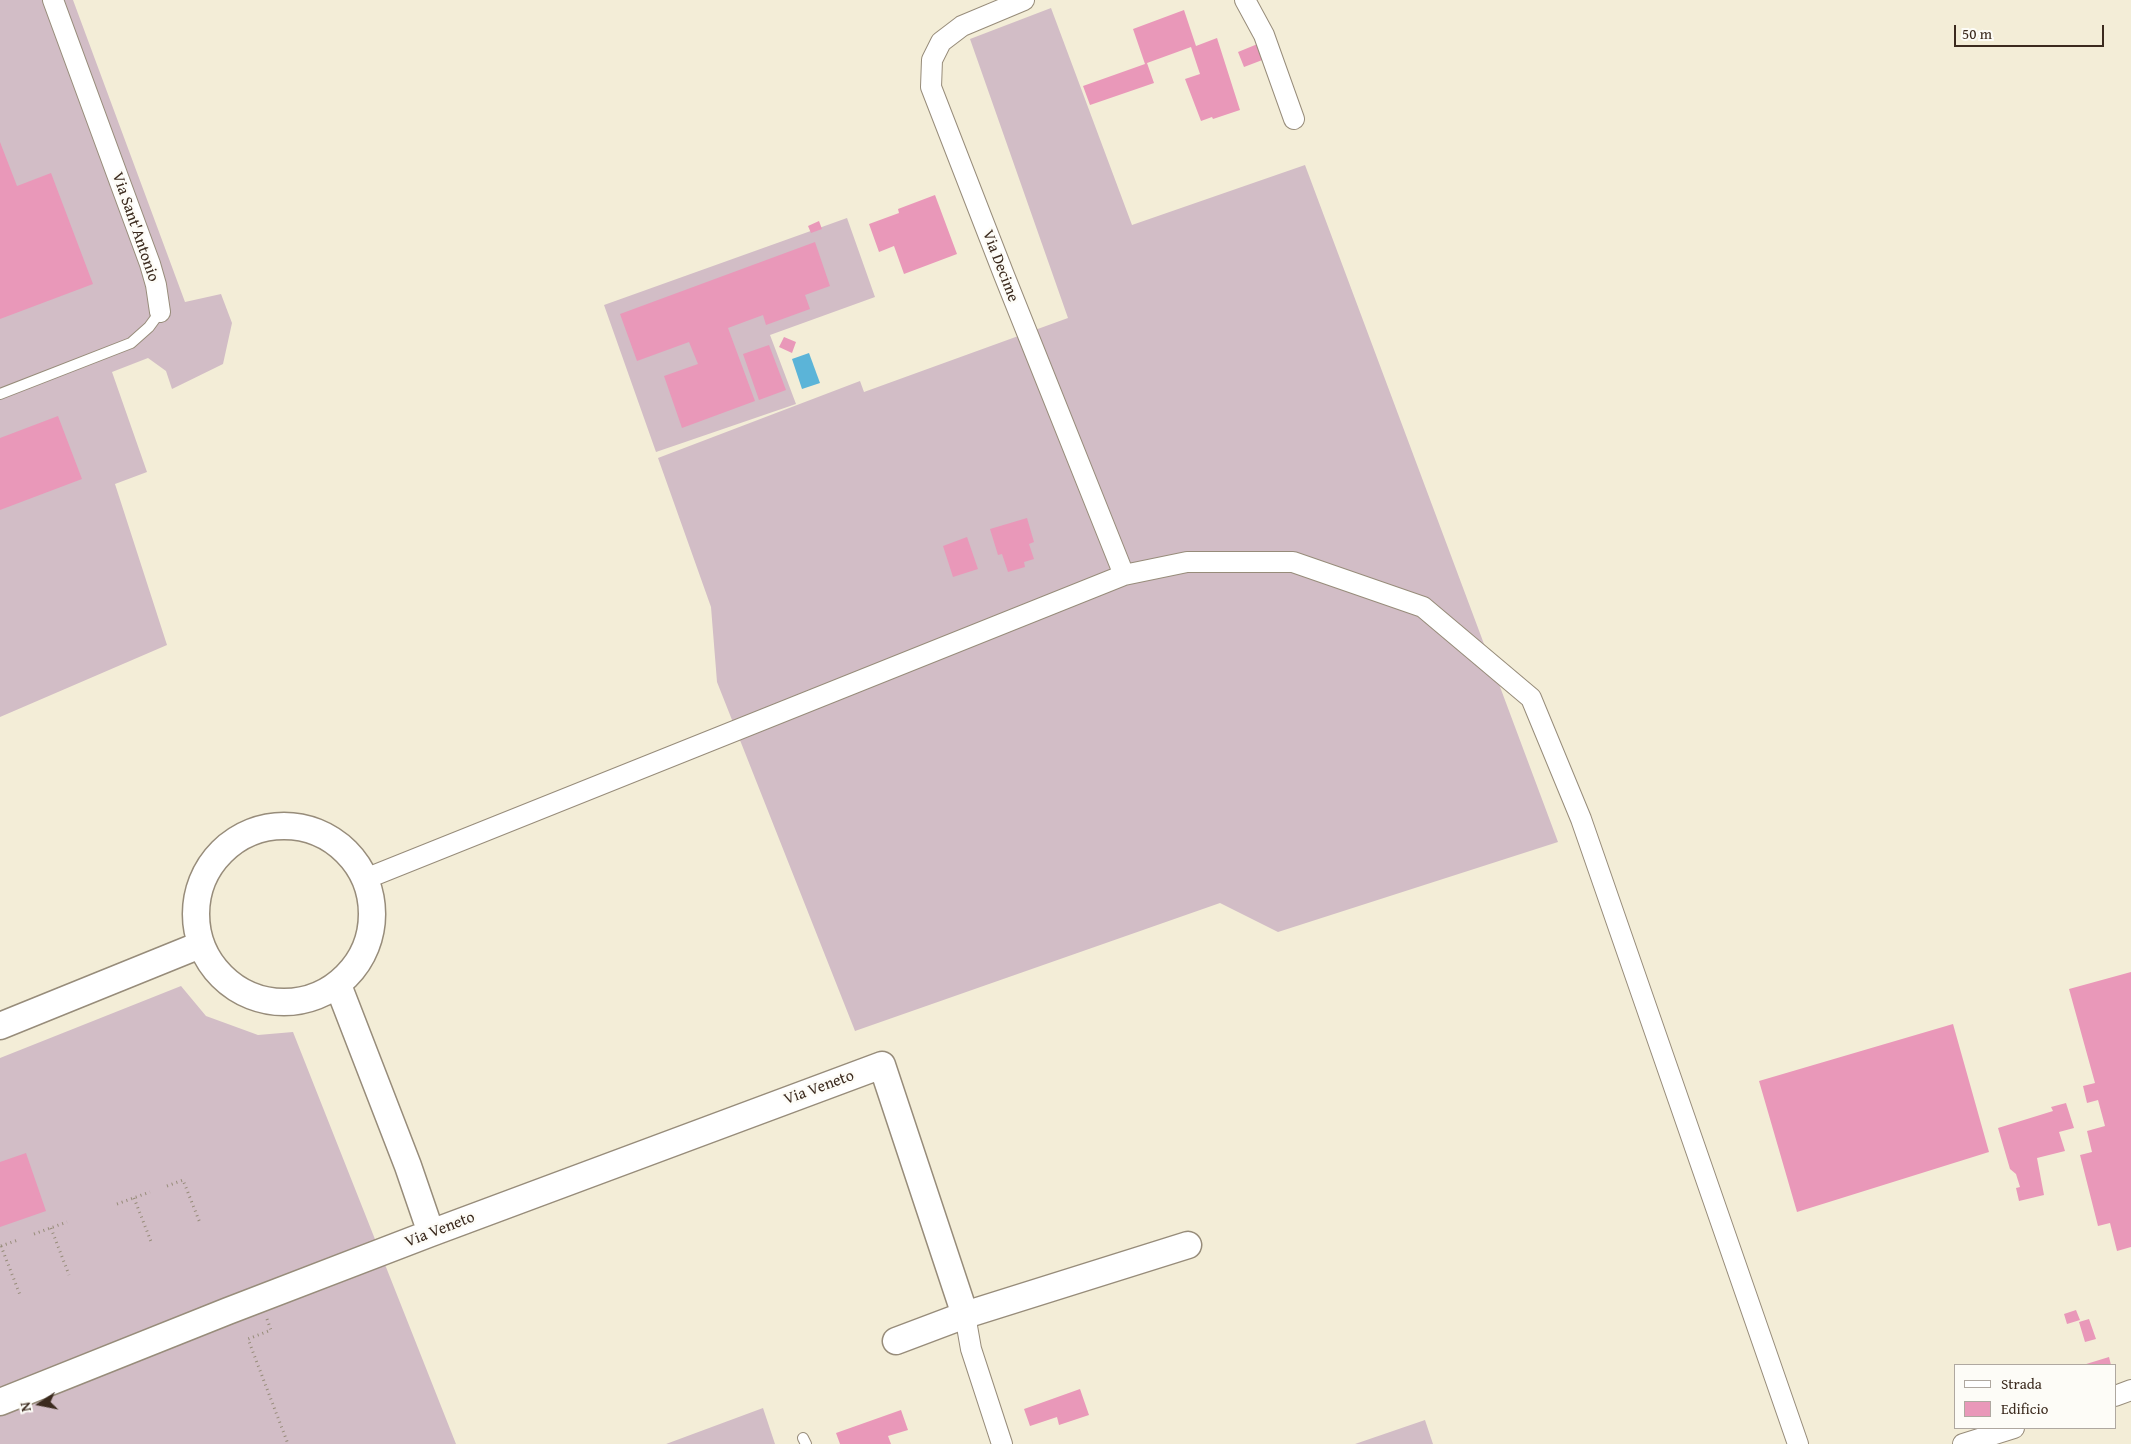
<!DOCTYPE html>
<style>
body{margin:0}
#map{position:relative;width:2131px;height:1444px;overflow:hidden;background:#f3edd7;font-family:"Gentium Book Plus",serif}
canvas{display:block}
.legend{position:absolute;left:1954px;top:1364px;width:162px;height:65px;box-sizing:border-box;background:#fdfcf7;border:1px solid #afa8a0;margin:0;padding:6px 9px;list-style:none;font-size:15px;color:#3b2a1e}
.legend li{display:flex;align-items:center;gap:10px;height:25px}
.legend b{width:25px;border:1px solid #afa8a0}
.north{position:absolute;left:15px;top:1379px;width:50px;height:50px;-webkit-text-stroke:4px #fdfcf7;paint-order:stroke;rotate:259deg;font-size:14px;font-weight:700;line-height:20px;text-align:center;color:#3b2a1e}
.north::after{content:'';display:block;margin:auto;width:18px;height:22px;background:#3b2a1e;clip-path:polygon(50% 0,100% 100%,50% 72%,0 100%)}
.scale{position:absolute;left:1954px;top:25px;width:150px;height:22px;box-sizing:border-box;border:2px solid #3b2a1e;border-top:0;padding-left:6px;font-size:15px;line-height:18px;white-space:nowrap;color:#3b2a1e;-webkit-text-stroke:4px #fdfcf7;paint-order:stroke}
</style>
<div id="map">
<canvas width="2131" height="1444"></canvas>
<ul class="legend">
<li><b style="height:6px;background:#fff"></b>Strada</li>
<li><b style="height:14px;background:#e998b9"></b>Edificio</li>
</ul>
<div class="north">N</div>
<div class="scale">50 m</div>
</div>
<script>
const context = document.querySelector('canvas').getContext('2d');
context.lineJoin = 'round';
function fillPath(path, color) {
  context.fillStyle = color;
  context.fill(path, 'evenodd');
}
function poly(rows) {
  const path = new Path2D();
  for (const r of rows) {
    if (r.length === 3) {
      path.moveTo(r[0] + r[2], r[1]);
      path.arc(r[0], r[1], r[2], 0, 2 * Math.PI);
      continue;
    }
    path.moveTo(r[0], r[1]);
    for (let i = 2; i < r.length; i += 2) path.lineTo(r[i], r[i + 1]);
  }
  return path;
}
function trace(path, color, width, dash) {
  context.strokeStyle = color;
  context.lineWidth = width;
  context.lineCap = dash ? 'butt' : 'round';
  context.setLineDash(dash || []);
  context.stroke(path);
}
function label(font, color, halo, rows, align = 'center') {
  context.font = font + ' "Gentium Book Plus",serif';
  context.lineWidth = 5;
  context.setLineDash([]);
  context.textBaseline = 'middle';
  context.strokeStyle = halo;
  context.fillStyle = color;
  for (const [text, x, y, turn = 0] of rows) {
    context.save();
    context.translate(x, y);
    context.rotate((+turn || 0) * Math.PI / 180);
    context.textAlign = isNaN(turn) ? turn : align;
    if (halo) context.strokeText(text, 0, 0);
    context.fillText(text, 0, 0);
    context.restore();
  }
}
const industrial = poly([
 [0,0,73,0,185,302,221,294,232,323,223,364,172,389,166,371,148,358,112,372,147,472,115,484,167,645,0,717],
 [1051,8,1132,225,1305,165,1558,842,1278,932,1220,903,855,1031,717,682,711,607,658,458,860,381,864,392,1068,318,970,39],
 [847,218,875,297,770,335,796,404,656,452,604,305],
 [181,986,206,1016,258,1035,293,1032,456,1444,0,1444,0,1058],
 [763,1408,775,1444,666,1444],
 [1425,1420,1433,1444,1355,1444]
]);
const water = poly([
 [809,353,820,383,802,389,792,359]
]);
const building = poly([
 [1184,10,1196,46,1217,38,1240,110,1213,119,1212,117,1201,121,1185,79,1200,74,1191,47,1147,63,1154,83,1090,105,1083,86,1145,64,1133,29],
 [1260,43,1265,59,1244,67,1238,52],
 [0,142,17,186,51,173,93,284,0,319],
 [935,195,957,254,904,274,894,246,879,252,869,224,899,213,898,209],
 [819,221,822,229,811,233,808,226],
 [815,242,830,286,805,295,810,309,766,325,763,315,728,328,755,401,682,428,664,376,698,364,689,342,637,361,620,314],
 [784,337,796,342,792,353,779,347],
 [769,345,786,390,759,400,743,354],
 [58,416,82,479,0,510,0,438],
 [1027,518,1034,542,1029,544,1034,559,1024,562,1025,567,1008,572,1002,554,998,555,990,529],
 [967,537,978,569,953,577,943,546],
 [2131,972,2131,1247,2117,1251,2110,1223,2098,1226,2080,1155,2092,1152,2087,1131,2105,1126,2098,1100,2087,1103,2083,1086,2095,1083,2069,989],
 [1953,1024,1989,1152,1797,1212,1759,1081],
 [2066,1103,2074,1128,2059,1132,2065,1151,2037,1158,2044,1195,2019,1201,2016,1188,2020,1187,2016,1174,2010,1169,1998,1128,2053,1111,2051,1107],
 [26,1153,46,1211,0,1227,0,1162],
 [2076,1310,2080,1320,2067,1324,2064,1314],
 [2089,1319,2096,1339,2085,1342,2079,1322],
 [2109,1357,2111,1365,2083,1365],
 [1080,1389,1089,1415,1059,1425,1057,1417,1030,1426,1024,1409],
 [901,1410,908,1430,888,1436,891,1444,840,1444,836,1433]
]);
const path = poly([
 [167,1186,183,1180,200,1223],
 [134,1198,152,1244],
 [117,1204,150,1192],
 [51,1228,69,1275],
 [34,1234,67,1222],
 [1,1246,20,1295],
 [1,1246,18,1240],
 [267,1319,271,1330,248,1339,288,1444]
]);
const service = poly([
 [0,394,131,343,149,327,160,312],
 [803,1438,806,1444]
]);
const minor = poly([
 [53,0,150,264,156,285,160,312],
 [1024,0,962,26,941,42,932,60,931,87,1004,275,1124,575],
 [1245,0,1264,35,1294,119],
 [365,879,1124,575,1187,562,1293,562,1423,607,1531,698,1581,819,1798,1444],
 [965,1315,971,1349,1002,1444],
 [2115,1396,2131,1390],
 [1963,1444,2014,1428]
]);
const tertiary = poly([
 [284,914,88],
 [338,985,408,1166,431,1233],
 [0,1026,200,945],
 [896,1341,965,1315,1188,1245],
 [0,1402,228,1311,431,1233,882,1065,965,1315]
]);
const streetNames = [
 ["Via Sant'Antonio",135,227,71],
 ["Via Decime",1000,266,69],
 ["Via Veneto",819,1088,-20],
 ["Via Veneto",440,1230,-21]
];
fillPath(industrial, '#d2bdc6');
fillPath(water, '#5bb4d8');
fillPath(building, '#e998b9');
trace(service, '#978c7a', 12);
trace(minor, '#978c7a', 22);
trace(tertiary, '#978c7a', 29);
trace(path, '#978c7a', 3, [1, 4]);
trace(service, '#fff', 10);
trace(minor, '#fff', 20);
trace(tertiary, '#fff', 26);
label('16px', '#3b2a1e', '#fdfcf7', streetNames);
</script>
